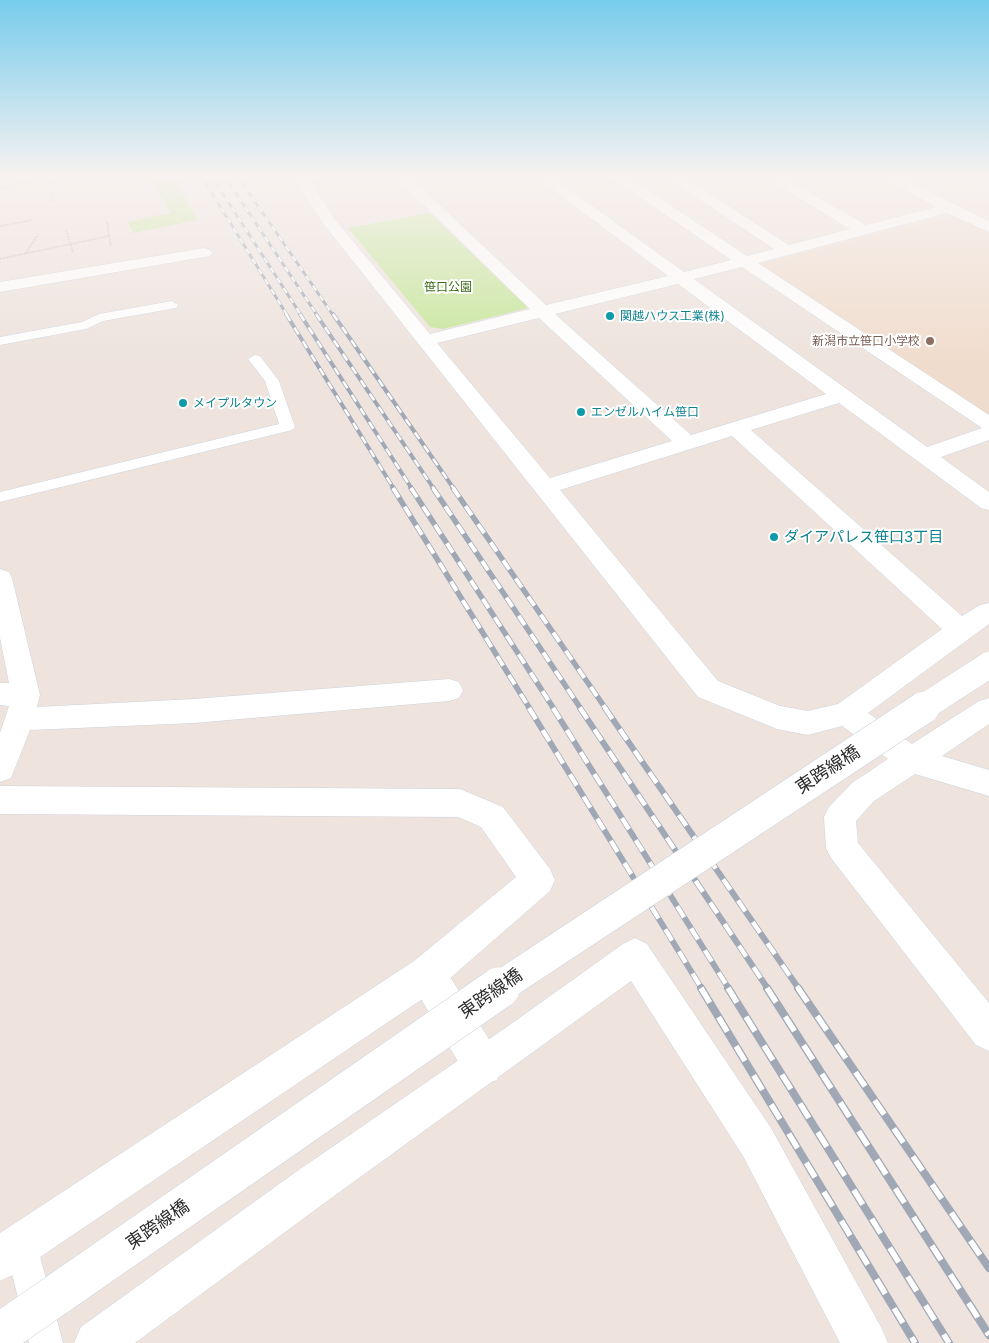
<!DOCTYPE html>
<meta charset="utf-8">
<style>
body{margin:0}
canvas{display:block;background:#eee3dd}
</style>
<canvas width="989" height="1343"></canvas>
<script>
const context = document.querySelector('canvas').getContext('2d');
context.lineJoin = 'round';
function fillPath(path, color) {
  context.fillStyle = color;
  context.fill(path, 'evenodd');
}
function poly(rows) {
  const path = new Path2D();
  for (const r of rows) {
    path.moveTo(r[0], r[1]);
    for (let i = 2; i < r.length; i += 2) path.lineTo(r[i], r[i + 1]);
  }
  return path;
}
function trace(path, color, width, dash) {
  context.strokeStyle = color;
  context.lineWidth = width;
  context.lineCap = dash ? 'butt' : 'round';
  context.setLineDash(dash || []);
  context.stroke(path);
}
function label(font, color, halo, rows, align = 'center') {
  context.font = font + ' Inter,"Noto Sans JP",sans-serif';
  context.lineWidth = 4;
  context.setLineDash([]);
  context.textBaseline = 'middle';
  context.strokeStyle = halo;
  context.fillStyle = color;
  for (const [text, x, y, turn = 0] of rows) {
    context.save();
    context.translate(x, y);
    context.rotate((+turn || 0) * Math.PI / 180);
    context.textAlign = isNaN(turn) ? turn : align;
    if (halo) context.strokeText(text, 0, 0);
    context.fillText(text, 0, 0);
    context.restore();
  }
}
const education = poly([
 [953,214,989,231,989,416,757,265]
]);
const green = poly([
 [149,177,174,177,197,220,133,233,128,222,171,213],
 [430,213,528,308,443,329,430,327,348,228]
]);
const path = poly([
 [48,180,50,188],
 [0,188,25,184],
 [52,194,54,202],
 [107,222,109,236],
 [0,226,33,220],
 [66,230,73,252],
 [26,253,37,236],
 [0,259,109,236,111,246]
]);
const lane = poly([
 [172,301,178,305,176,308,103,321,86,329,0,345,0,337,82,322,99,314,172,301],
 [255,355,260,356,279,381,295,427,292,430,0,502,0,492,279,424,265,381,248,359,255,355],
 [21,1229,32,1234,37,1245,63,1343,29,1343,5,1245,10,1234,21,1229]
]);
const street = poly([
 [294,177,308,177,333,217,430,334,530,309,395,177,410,177,546,305,668,276,536,177,552,177,684,272,731,260,611,177,628,177,747,256,774,249,666,177,683,177,789,245,850,229,765,177,783,177,866,225,936,207,882,177,900,177,989,221,989,232,947,213,758,263,989,415,989,440,941,457,989,492,989,510,981,508,839,403,751,430,962,616,980,605,989,603,989,624,868,713,912,744,979,701,989,698,989,724,942,756,989,770,989,796,915,774,874,801,856,821,858,843,989,1003,989,1051,976,1045,831,858,826,848,824,817,829,807,852,783,888,759,842,726,808,735,777,729,698,697,322,222,294,177],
 [742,267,982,428,927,447,694,279,742,267],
 [678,284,826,394,691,435,555,314,678,284],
 [539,318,672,441,550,478,437,343,539,318],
 [732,436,942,629,838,704,808,711,780,706,718,681,560,490,732,436],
 [204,248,210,250,212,253,210,256,0,292,0,282,204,248],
 [0,569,9,572,12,578,40,695,37,707,194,699,449,679,459,682,463,690,459,698,449,701,194,723,30,730,11,778,0,782,0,733,9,706,0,705,0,683,9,683,0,638,0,569],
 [0,786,460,789,503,807,550,869,555,880,550,891,440,987,15,1274,0,1281,0,1233,414,961,516,877,481,827,458,817,0,814,0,786],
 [635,938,647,944,771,1128,881,1327,888,1343,840,1343,743,1156,631,981,323,1204,135,1343,74,1343,81,1327,293,1174,504,1029,623,944,635,938]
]);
const secondary = poly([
 [427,956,440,961,497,1052,502,1066,497,1080,483,1085,469,1080,414,987,409,974,414,961,427,956]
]);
const railFar4 = poly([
 [202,177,287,315],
 [212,177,301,315],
 [225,177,317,315],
 [238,177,333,315]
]);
const railFar3 = poly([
 [286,314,394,489],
 [300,314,412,489],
 [316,314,434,489],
 [333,314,454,489]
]);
const railFar2 = poly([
 [393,488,530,709],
 [411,488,554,709],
 [433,488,581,709],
 [453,488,606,709]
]);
const railFar1 = poly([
 [529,708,702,989],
 [553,708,729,989],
 [580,708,768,989],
 [605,708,799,989]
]);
const rail = poly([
 [701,988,915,1343],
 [728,988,949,1343],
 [767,988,989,1335],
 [798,988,989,1268]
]);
const secondaryBridgeFar2 = poly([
 [921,709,989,665]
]);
const secondaryBridgeFar1 = poly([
 [497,989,923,708]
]);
const secondaryBridge = poly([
 [0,1334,499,988]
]);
const markers = [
 [610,316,5,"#0f9aa8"],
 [930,341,5,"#8d6e63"],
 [183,403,5,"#0f9aa8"],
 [581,412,5,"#0f9aa8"],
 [774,537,5,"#0f9aa8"]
];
const farParknames = [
 ["笹口公園",448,287]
];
const farCulturenames = [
 ["関越ハウス工業(株)",620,316],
 ["メイプルタウン",193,403],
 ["エンゼルハイム笹口",591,412]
];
const farEducationnames = [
 ["新潟市立笹口小学校",920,341]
];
const cultureNames = [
 ["ダイアパレス笹口3丁目",784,537]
];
const nearStreetnames = [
 ["東跨線橋",828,770,-33],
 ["東跨線橋",491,994,-35],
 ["東跨線橋",158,1225,-35]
];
fillPath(education, '#f0dccc');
fillPath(green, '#c5e698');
trace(lane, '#ccd3de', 1);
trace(street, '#ccd3de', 1);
trace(secondary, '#ccd3de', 1);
trace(path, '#c4c4c4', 2, [2, 1]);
fillPath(lane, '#fff');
fillPath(street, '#fff');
fillPath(secondary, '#fff');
trace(railFar4, '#a0a8b6', 3);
trace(railFar3, '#a0a8b6', 4);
trace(railFar2, '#a0a8b6', 5.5);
trace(railFar1, '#a0a8b6', 6);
trace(rail, '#a0a8b6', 8);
trace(railFar4, '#fff', 2, [6]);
trace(railFar3, '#fff', 2.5, [8]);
trace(railFar2, '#fff', 4, [11]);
trace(railFar1, '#fff', 4.5, [13]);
trace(rail, '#fff', 5.5, [17]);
trace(secondaryBridgeFar2, '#ccd3de', 27, []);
trace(secondaryBridgeFar1, '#ccd3de', 33, []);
trace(secondaryBridge, '#ccd3de', 42, []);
trace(secondaryBridgeFar2, '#fff', 26);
trace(secondaryBridgeFar1, '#fff', 32);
trace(secondaryBridge, '#fff', 41);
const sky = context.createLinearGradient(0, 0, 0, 365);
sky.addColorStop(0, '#77ccec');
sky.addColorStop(0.48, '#f7f2f0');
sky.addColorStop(1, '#f7f2f000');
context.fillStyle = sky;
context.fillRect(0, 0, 989, 365);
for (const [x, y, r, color] of markers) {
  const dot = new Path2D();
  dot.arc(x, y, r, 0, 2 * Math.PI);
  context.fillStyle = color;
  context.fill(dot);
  trace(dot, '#fff', 2);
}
label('12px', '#3d6c18', '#fff', farParknames);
label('12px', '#0d838f', '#fff', farCulturenames, 'left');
label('12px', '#785e54', '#fff', farEducationnames, 'right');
label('15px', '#0d838f', '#fff', cultureNames, 'left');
label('18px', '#2c2c2c', '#fff', nearStreetnames);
</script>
